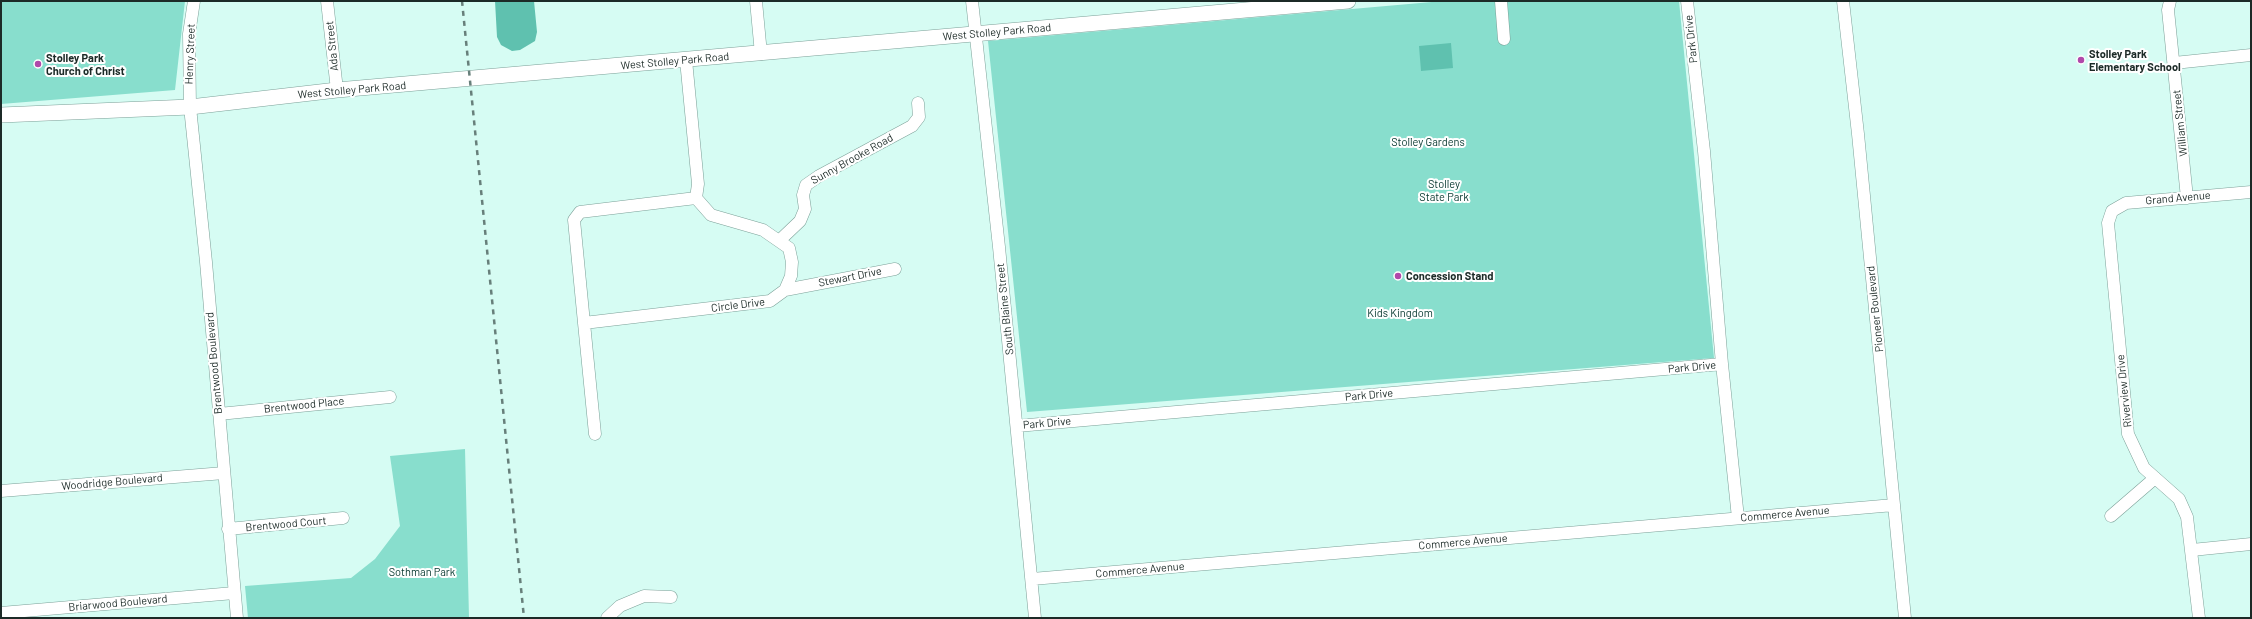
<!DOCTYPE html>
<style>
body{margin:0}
#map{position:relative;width:2252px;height:619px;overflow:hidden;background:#d6fcf3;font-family:Barlow,sans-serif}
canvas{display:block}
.frame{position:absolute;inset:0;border:2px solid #1c2a27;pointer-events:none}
</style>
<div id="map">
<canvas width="2252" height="619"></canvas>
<div class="frame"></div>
</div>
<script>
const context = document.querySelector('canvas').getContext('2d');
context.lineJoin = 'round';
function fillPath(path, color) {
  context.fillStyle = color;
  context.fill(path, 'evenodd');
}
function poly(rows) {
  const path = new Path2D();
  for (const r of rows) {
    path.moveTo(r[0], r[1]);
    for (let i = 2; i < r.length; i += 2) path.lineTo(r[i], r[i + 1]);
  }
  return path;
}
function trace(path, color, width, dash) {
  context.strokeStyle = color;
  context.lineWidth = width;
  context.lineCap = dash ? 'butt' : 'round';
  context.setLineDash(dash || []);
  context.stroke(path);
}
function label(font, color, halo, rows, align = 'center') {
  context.font = font + ' Barlow,sans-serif';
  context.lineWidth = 4;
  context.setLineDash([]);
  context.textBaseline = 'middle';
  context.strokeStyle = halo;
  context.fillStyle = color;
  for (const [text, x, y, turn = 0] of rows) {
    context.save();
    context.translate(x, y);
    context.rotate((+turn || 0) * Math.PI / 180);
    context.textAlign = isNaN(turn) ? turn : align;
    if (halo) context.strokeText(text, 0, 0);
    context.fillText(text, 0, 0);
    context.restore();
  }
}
const green = poly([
 [1,1,185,1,175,90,1,104],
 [1443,1,1679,1,1714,358,1027,412,988,41],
 [465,449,469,618,248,618,245,586,351,578,375,559,400,526,390,456]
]);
const water = poly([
 [495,1,534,1,537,32,535,41,520,50,512,51,501,45,497,37],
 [1451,43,1453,68,1421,71,1419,46]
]);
const minor = poly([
 [194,1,189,34,190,107,206,262,237,618],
 [327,1,337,90],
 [756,1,761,54],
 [972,1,999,247,1035,618],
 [1501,1,1504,39],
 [1687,1,1704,151,1722,364,1738,518],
 [1843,1,1858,134,1905,618],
 [2170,1,2168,10,2187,198],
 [686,60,698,184,696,198],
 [2174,63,2251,55],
 [779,241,800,221,805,209,803,195,806,185,819,176,912,126,919,117,918,103],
 [785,290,895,269],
 [584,323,770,301,785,290,791,276,792,262,789,248,763,230,711,215,696,198,580,212,574,220,584,323,595,434],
 [219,414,390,397],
 [1017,426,1722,364],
 [1,491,224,473],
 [2111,516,2155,478],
 [228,529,343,518],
 [2192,550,2251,544],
 [1032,579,1894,505],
 [1,613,234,593],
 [607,618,620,606,644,596,671,597],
 [2199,618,2187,517,2179,499,2144,468,2128,434,2108,223,2112,211,2126,203,2251,192]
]);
const major = poly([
 [1,115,190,107,337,90,1348,1]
]);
const rail = poly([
 [462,1,524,618]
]);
const markers = [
 [2081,60,4,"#b048aa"],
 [38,64,4,"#b048aa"],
 [1398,276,4,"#b048aa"]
];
const streetNames = [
 ["West Stolley Park Road",997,32,-5],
 ["Park Drive",1691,39,-96],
 ["Ada Street",332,46,-96],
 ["Henry Street",190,54,-88],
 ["West Stolley Park Road",675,61,-5],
 ["West Stolley Park Road",352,90,-5],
 ["William Street",2180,123,-96],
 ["Sunny Brooke Road",852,159,-29],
 ["Grand Avenue",2178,198,-5],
 ["Stewart Drive",850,277,-11],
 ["Circle Drive",738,305,-7],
 ["South Blaine Street",1005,309,-96],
 ["Pioneer Boulevard",1875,309,-96],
 ["Brentwood Boulevard",214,363,-95],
 ["Park Drive",1692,367,-5],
 ["Riverview Drive",2124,391,-96],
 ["Park Drive",1369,395,-5],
 ["Brentwood Place",304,405,-6],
 ["Park Drive",1047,423,-5],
 ["Woodridge Boulevard",112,482,-5],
 ["Commerce Avenue",1785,514,-5],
 ["Brentwood Court",286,524,-5],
 ["Commerce Avenue",1463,542,-5],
 ["Commerce Avenue",1140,570,-5],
 ["Briarwood Boulevard",118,603,-5]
];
const poiNames = [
 ["Stolley Park",2089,54],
 ["Elementary School",2089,67],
 ["Stolley Park",46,58],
 ["Church of Christ",46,71],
 ["Concession Stand",1406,276]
];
const parkNames = [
 ["Stolley Gardens",1428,142],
 ["Stolley",1444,184],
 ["State Park",1444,197],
 ["Kids Kingdom",1400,313],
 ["Sothman Park",422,572]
];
fillPath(green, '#88decd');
fillPath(water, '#5fc1af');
trace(minor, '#7ca098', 13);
trace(major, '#7ca098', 16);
trace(minor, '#fff', 12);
trace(major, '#fff', 15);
trace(rail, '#677f7a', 2.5, [5, 5]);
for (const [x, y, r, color] of markers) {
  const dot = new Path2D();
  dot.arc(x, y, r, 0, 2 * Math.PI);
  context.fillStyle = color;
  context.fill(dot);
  trace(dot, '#fff', 1.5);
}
label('11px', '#1c2a27', '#fff', streetNames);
label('bold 11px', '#1c2a27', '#fff', poiNames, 'left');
label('11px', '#04352d', '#fff', parkNames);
</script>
